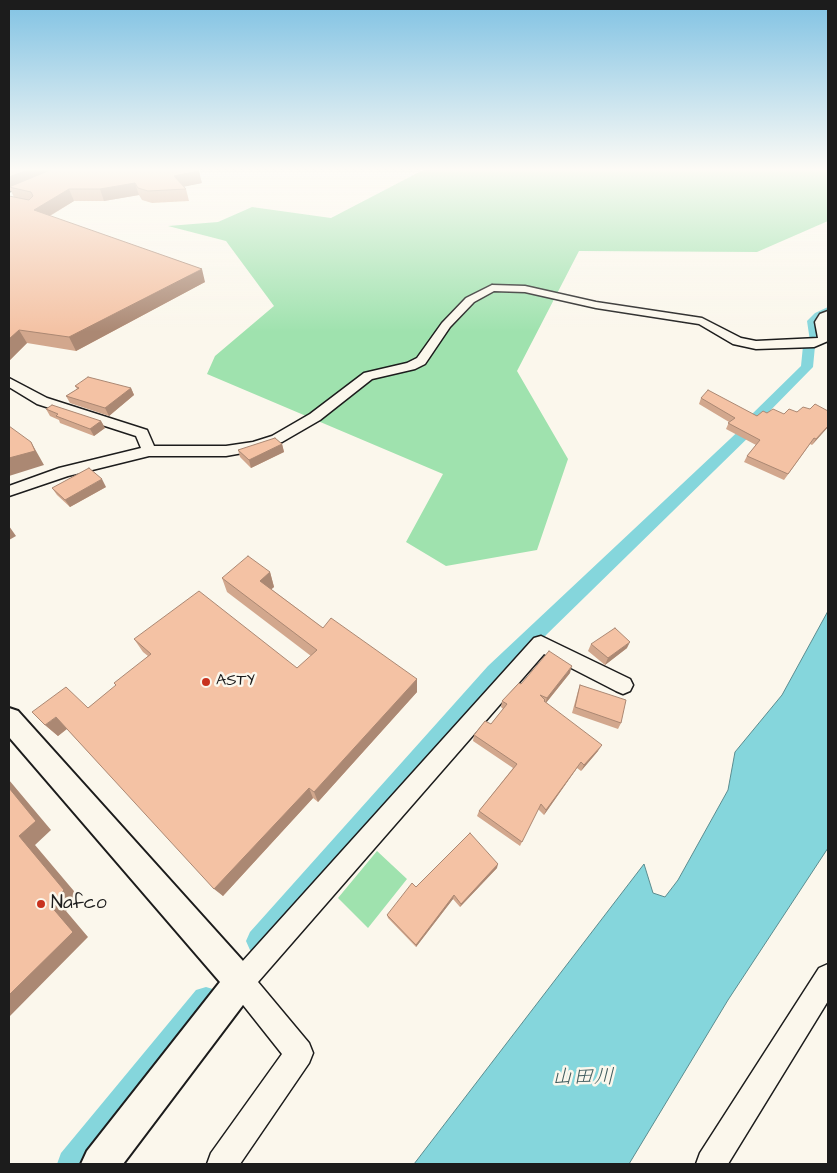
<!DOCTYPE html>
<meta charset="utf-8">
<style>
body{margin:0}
#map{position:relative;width:837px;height:1173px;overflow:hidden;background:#fbf7ec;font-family:"Architects Daughter",sans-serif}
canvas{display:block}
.frame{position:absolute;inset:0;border:10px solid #1c1c1c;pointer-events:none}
</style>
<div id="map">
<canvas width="837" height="1173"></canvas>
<div class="frame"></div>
</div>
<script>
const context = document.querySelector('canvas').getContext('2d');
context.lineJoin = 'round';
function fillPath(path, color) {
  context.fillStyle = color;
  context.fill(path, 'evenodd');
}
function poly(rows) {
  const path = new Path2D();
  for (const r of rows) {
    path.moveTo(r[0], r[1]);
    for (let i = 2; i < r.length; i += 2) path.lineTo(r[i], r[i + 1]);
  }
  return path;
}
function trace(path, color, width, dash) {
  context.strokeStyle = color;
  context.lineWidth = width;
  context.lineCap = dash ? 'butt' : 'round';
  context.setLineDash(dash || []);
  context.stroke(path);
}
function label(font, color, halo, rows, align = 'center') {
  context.font = font + ' "Architects Daughter","Klee One",sans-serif';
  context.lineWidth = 5;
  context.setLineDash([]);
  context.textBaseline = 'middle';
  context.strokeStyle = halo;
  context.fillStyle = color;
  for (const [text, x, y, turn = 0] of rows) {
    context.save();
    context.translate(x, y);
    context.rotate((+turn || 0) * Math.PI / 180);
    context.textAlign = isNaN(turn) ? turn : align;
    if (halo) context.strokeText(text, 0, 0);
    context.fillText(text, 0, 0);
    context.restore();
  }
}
const green = poly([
 [427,168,828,168,828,221,757,252,579,251,517,371,568,459,537,550,446,566,406,542,443,474,207,374,215,356,274,306,226,241,168,226,218,222,252,207,331,218],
 [377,851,407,879,368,928,338,898]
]);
const water = poly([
 [828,611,828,848,728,1000,629,1164,414,1164,644,864,653,893,665,897,678,880,728,790,735,752,782,695,828,611]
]);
const canal = poly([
 [828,307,828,314,819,322,822,333,820,338,814,342,810,341,807,321,815,313,828,307],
 [809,342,815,346,813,367,760,421,757,429,502,678,268,950,259,954,250,950,246,941,250,932,488,666,746,424,749,417,801,366,803,346,809,342],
 [206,987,216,990,219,1000,216,1010,91,1164,57,1164,61,1153,196,990,206,987]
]);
const minor = poly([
 [71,168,81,168,9,199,9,193,71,168],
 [492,285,525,286,596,302,702,318,741,338,756,341,818,338,815,322,820,314,828,311,828,341,814,347,756,349,733,344,699,324,596,308,525,292,494,291,474,302,450,327,425,364,415,369,372,379,320,420,282,442,254,451,226,456,149,456,68,476,9,496,9,486,59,468,141,448,136,436,37,404,9,387,9,378,47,398,147,430,154,446,226,446,253,442,272,436,310,414,364,373,407,363,417,358,442,323,466,298,492,285],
 [541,636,630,679,633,685,630,691,623,694,616,691,544,654,258,982,309,1043,313,1053,309,1063,240,1164,207,1164,211,1153,282,1054,232,991,228,982,232,973,534,638,541,636],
 [828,964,828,1001,728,1164,696,1164,700,1153,819,968,828,964]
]);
const tertiary = poly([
 [9,708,18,711,252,971,257,982,252,993,123,1164,81,1164,87,1151,220,982,9,737,9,708]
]);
const wall = poly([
 [9,168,202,183,184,186,186,189,189,201,152,203,142,200,139,195,104,201,74,201,50,216,205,282,76,351,27,343,9,361,14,197,11,191,9,191],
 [75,386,131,388,134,395,109,416,70,403,66,396,77,389],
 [701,398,757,416,767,413,784,414,810,409,828,411,828,427,812,445,810,444,784,480,744,462,747,456,756,445,726,429,729,422,699,404],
 [46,409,101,421,105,428,94,436,60,423,59,420,50,416],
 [282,444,284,452,251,468,240,457,238,450],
 [106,487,70,507,57,495,52,488],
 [270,572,274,587,271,589,323,628,417,679,417,692,318,802,313,798,223,896,67,729,58,736,45,725,88,708,116,686,148,656,143,652,134,639,297,668,311,656,227,592,222,578],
 [591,644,627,648,605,665,588,651],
 [570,673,546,703,598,751,581,771,577,768,544,815,538,809,520,846,477,816,479,811,513,768,473,741,474,735,491,724,503,709,501,707,502,701,521,684],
 [580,685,621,723,618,729,572,713,578,691],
 [497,868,460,907,453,899,416,947,388,918,387,915,416,887]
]);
const shadedWall = poly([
 [33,168,67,168,9,187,11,191,9,191,9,177],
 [199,171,202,183,178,188,174,176],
 [135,183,139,195,104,201,100,189],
 [69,189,74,201,39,222,34,210],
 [202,269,205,282,76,351,69,337],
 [19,330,27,343,9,361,9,339],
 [131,388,134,395,109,416,105,408],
 [101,421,105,428,94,436,90,429],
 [828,426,828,427,812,445,816,439],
 [31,442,44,465,9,476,9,458],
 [282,444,284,452,251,468,249,460],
 [102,479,106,487,70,507,65,500],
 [9,526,16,536,9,540],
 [270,572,274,587,265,595,260,581],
 [630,642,627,648,605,665,608,658],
 [572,666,570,673,545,704,547,698],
 [417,679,417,692,318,802,314,792],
 [56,717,68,728,58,736,45,725],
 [602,745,598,751,581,771,584,765],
 [581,762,577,768,544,815,546,810],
 [9,780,51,830,35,845,79,897,66,911,88,937,9,1017,9,995,50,905,19,836,9,788],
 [309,788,313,798,223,896,214,889],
 [498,864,497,868,460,907,461,904],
 [454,895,453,899,416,947,416,945]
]);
const building = poly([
 [9,168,33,168,9,177,9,168],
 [55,168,197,168,199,171,174,176,186,189,148,191,138,188,135,183,100,189,69,189,34,210,202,269,69,337,19,330,9,339,9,196,29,200,33,196,31,192,9,187,55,168],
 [88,377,131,388,105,408,66,396,79,388,75,386,88,377],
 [708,390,757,416,763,411,767,413,773,409,784,414,789,409,797,412,803,407,810,409,815,404,828,411,828,426,816,439,814,438,788,474,747,456,760,440,728,423,735,418,701,398,708,390],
 [52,405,101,421,90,429,56,416,58,414,46,409,52,405],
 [9,426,31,442,35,451,9,458,9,426],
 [275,438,282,444,249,460,238,450,275,438],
 [89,468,102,479,65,500,52,488,89,468],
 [248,556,270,572,260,581,323,628,331,618,417,679,314,792,309,788,214,889,56,717,45,725,32,712,66,687,88,708,116,685,114,683,151,654,134,639,199,591,297,668,317,650,222,578,248,556],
 [615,628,630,642,608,658,591,644,615,628],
 [549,651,572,666,547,698,540,695,545,700,544,701,602,745,584,765,581,762,546,810,541,804,522,842,479,811,517,764,474,735,485,721,491,724,507,704,502,701,519,683,521,684,549,651],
 [580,685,626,700,621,723,575,707,580,685],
 [9,788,36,821,19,836,64,890,50,905,73,932,9,995,9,788],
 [470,833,498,864,461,904,454,895,416,945,387,915,412,883,416,887,470,833]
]);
const markers = [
 [206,682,5,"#c8321e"],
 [41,904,5,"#c8321e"]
];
const poiNames = [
 ["ASTY",216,682]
];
const nearPoinames = [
 ["Nafco",51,904]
];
const nearWaternames = [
 ["山田川",583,1079]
];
fillPath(green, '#9fe2ae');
fillPath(water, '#85d6dc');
trace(water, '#5b8c8f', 1);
fillPath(canal, '#85d6dc');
trace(minor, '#1c1c1c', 3);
trace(tertiary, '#1c1c1c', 4);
fillPath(minor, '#fbf7ec');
fillPath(tertiary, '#fbf7ec');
fillPath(wall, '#d2a78d');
fillPath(shadedWall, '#ab8873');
fillPath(building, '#f4c2a4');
trace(building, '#ab8873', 1);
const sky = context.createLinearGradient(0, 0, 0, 332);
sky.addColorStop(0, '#80c2e3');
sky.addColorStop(0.51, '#fdfbf6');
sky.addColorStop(1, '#fdfbf600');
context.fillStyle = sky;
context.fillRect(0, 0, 837, 332);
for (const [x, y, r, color] of markers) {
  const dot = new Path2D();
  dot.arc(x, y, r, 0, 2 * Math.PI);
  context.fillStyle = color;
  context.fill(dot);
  trace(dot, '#fbf7ec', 2);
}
label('16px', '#1c1c1c', '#fbf7ec', poiNames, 'left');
label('19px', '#1c1c1c', '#fbf7ec', nearPoinames, 'left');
label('italic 21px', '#415d5f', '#fbf7ec', nearWaternames);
</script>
